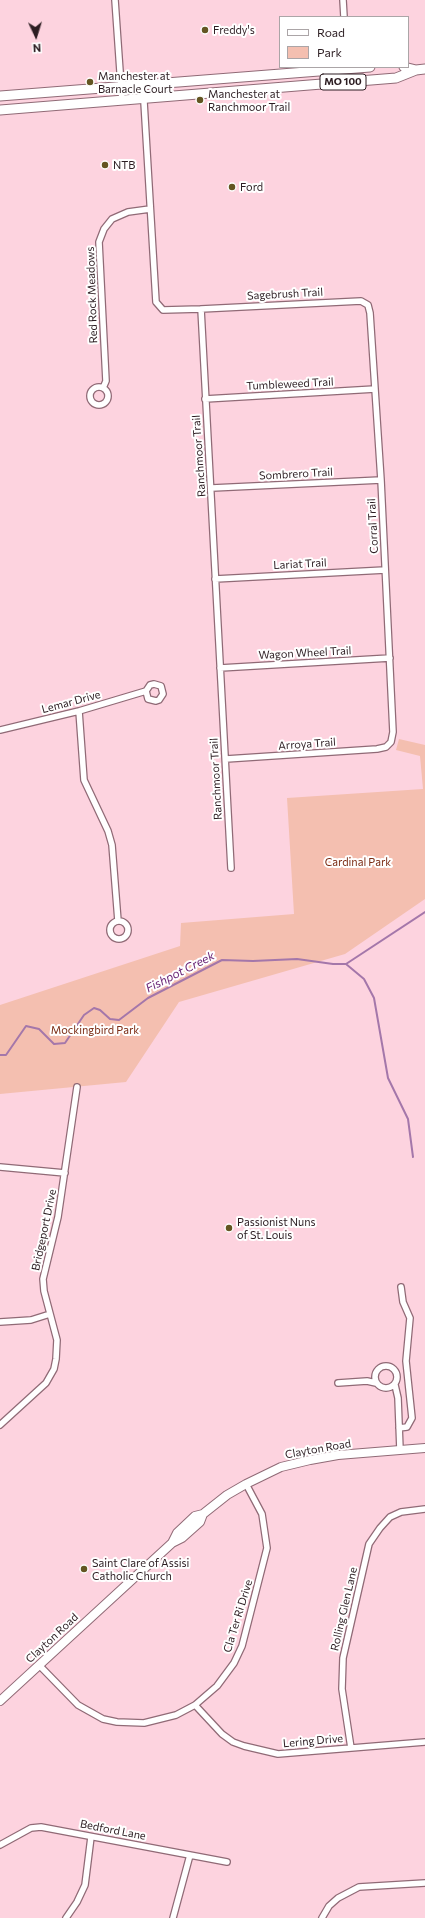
<!DOCTYPE html>
<style>
body{margin:0}
#map{position:relative;width:425px;height:1918px;overflow:hidden;background:#fdd3df;font-family:Commissioner,sans-serif}
canvas{display:block}
.legend{position:absolute;left:279px;top:16px;width:130px;height:52px;box-sizing:border-box;background:#fff;border:1px solid #aba5a7;margin:0;padding:5px 7px;list-style:none;font-size:12px;color:#2c1d22}
.legend li{display:flex;align-items:center;gap:8px;height:20px}
.legend b{width:20px;border:1px solid #aba5a7}
.north{position:absolute;left:16px;top:16px;width:40px;height:40px;-webkit-text-stroke:3px #fff;paint-order:stroke;rotate:176deg;font-size:11px;font-weight:700;line-height:16px;text-align:center;color:#2c1d22}
.north::after{content:'';display:block;margin:auto;width:14px;height:18px;background:#2c1d22;clip-path:polygon(50% 0,100% 100%,50% 72%,0 100%)}
</style>
<div id="map">
<canvas width="425" height="1918"></canvas>
<ul class="legend">
<li><b style="height:5px;background:#fff"></b>Road</li>
<li><b style="height:11px;background:#f4bfb0"></b>Park</li>
</ul>
<div class="north">N</div>
</div>
<script>
const context = document.querySelector('canvas').getContext('2d');
context.lineJoin = 'round';
function fillPath(path, color) {
  context.fillStyle = color;
  context.fill(path, 'evenodd');
}
function poly(rows) {
  const path = new Path2D();
  for (const r of rows) {
    if (r.length === 3) {
      path.moveTo(r[0] + r[2], r[1]);
      path.arc(r[0], r[1], r[2], 0, 2 * Math.PI);
      continue;
    }
    path.moveTo(r[0], r[1]);
    for (let i = 2; i < r.length; i += 2) path.lineTo(r[i], r[i + 1]);
  }
  return path;
}
function trace(path, color, width, dash) {
  context.strokeStyle = color;
  context.lineWidth = width;
  context.lineCap = dash ? 'butt' : 'round';
  context.setLineDash(dash || []);
  context.stroke(path);
}
function label(font, color, halo, rows, align = 'center') {
  context.font = font + ' Commissioner,sans-serif';
  context.lineWidth = 4;
  context.setLineDash([]);
  context.textBaseline = 'middle';
  context.strokeStyle = halo;
  context.fillStyle = color;
  for (const [text, x, y, turn = 0] of rows) {
    context.save();
    context.translate(x, y);
    context.rotate((+turn || 0) * Math.PI / 180);
    context.textAlign = isNaN(turn) ? turn : align;
    if (halo) context.strokeText(text, 0, 0);
    context.fillText(text, 0, 0);
    context.restore();
  }
}
const green = poly([
 [399,739,425,745,425,899,345,954,179,1002,126,1082,0,1094,0,1005,180,946,181,923,294,914,287,798,423,789,420,756,396,750]
]);
const stream = poly([
 [346,964,364,979,374,998,388,1078,408,1119,413,1157],
 [0,1055,6,1055,26,1026,39,1029,54,1044,65,1043,84,1015,94,1008,100,1010,110,1019,119,1020,148,998,222,960,253,961,297,959,333,964,346,964,425,912]
]);
const minor = poly([
 [115,0,122,100],
 [343,0,344,17],
 [143,85,156,302,163,310,201,309,231,868],
 [201,309,361,301,368,305,370,313,381,480,393,732,391,742,386,747,377,749,226,759],
 [99,396,9],
 [103,388,106,381,99,242,104,229,112,219,128,212,150,209],
 [205,399,375,389],
 [212,488,381,480],
 [215,579,385,570],
 [220,668,390,658],
 [79,711,84,780,108,831,112,845,118,921],
 [0,730,79,711,146,691,150,685,154,684,161,686,163,694,159,700,156,701,148,699,146,691],
 [119,930,9],
 [0,1167,65,1173],
 [0,1322,31,1320,50,1314],
 [386,1377,11],
 [338,1383,367,1381,376,1383],
 [395,1385,398,1398,400,1450],
 [0,1425,46,1383,54,1369,56,1359,57,1340,44,1291,43,1279,58,1217,77,1087],
 [399,1428,407,1427,412,1418,406,1361,410,1318,403,1302,401,1287],
 [39,1665,78,1705,103,1719,117,1722,144,1723,176,1715,195,1705,217,1686,234,1663,242,1646,267,1548,262,1514,246,1484],
 [195,1705,222,1734,233,1742,244,1746,278,1754,425,1742],
 [351,1748,342,1689,343,1658,369,1544,380,1528,390,1517,401,1512,425,1509],
 [0,1845,31,1828,41,1827,227,1862],
 [66,1918,77,1902,85,1885,91,1837],
 [173,1918,190,1855],
 [322,1918,329,1906,338,1898,359,1887,425,1883]
]);
const secondary = poly([
 [172,1543,182,1538,200,1522,203,1514],
 [0,1701,172,1543,177,1533,195,1516,203,1514,227,1495,246,1484,281,1467,310,1460,338,1455,425,1448]
]);
const trunk = poly([
 [404,67,416,70,425,69],
 [0,96,370,67],
 [0,110,396,78,416,70]
]);
const markers = [
 [205,30,4,"#635522"],
 [90,82,4,"#635522"],
 [200,100,4,"#635522"],
 [105,165,4,"#635522"],
 [232,187,4,"#635522"],
 [229,1228,4,"#635522"],
 [84,1569,4,"#635522"]
];
const shields = [
 [343,82,46]
];
const shieldNames = [
 ["MO 100",343,82]
];
const poiNames = [
 ["Freddy's",213,30],
 ["Manchester at",98,76],
 ["Barnacle Court",98,89],
 ["Manchester at",208,94],
 ["Ranchmoor Trail",208,107],
 ["NTB",113,165],
 ["Ford",240,187],
 ["Passionist Nuns",237,1222],
 ["of St. Louis",237,1235],
 ["Saint Clare of Assisi",92,1563],
 ["Catholic Church",92,1576]
];
const streetNames = [
 ["Sagebrush Trail",285,294,-3],
 ["Red Rock Meadows",92,295,-92],
 ["Tumbleweed Trail",290,384,-3],
 ["Ranchmoor Trail",199,456,-94],
 ["Sombrero Trail",296,474,-3],
 ["Corral Trail",373,526,-93],
 ["Lariat Trail",300,564,-3],
 ["Wagon Wheel Trail",305,653,-3],
 ["Lemar Drive",71,702,-15],
 ["Arroya Trail",307,744,-4],
 ["Ranchmoor Trail",216,779,-93],
 ["Bridgeport Drive",44,1230,-78],
 ["Clayton Road",318,1449,-10],
 ["Rolling Glen Lane",344,1609,-77],
 ["Cla Ter Ri Drive",238,1616,-73],
 ["Clayton Road",52,1638,-43],
 ["Lering Drive",313,1741,-5],
 ["Bedford Lane",113,1830,11]
];
const parkNames = [
 ["Cardinal Park",358,862],
 ["Mockingbird Park",95,1030]
];
const waterNames = [
 ["Fishpot Creek",180,972,-27]
];
fillPath(green, '#f4bfb0');
trace(stream, '#a477aa', 2);
trace(minor, '#906a76', 8);
trace(secondary, '#906a76', 10);
trace(trunk, '#906a76', 11);
trace(minor, '#fff', 5.5);
trace(secondary, '#fff', 8);
trace(trunk, '#fff', 9);
for (const [x, y, r, color] of markers) {
  const dot = new Path2D();
  dot.arc(x, y, r, 0, 2 * Math.PI);
  context.fillStyle = color;
  context.fill(dot);
  trace(dot, '#fff', 1.5);
}
for (const [x, y, w] of shields) {
  const box = new Path2D();
  box.roundRect(x - w / 2, y - 8, w, 16, 3);
  context.fillStyle = '#fff';
  context.fill(box);
  trace(box, '#2c1d22', 1);
}
label('bold 10px', '#2c1d22', null, shieldNames);
label('11px', '#2c1d22', '#fff', poiNames, 'left');
label('11px', '#2c1d22', '#fff', streetNames);
label('11px', '#7a2b13', '#fff', parkNames);
label('italic 12px', '#6a2577', '#fff', waterNames);
</script>
